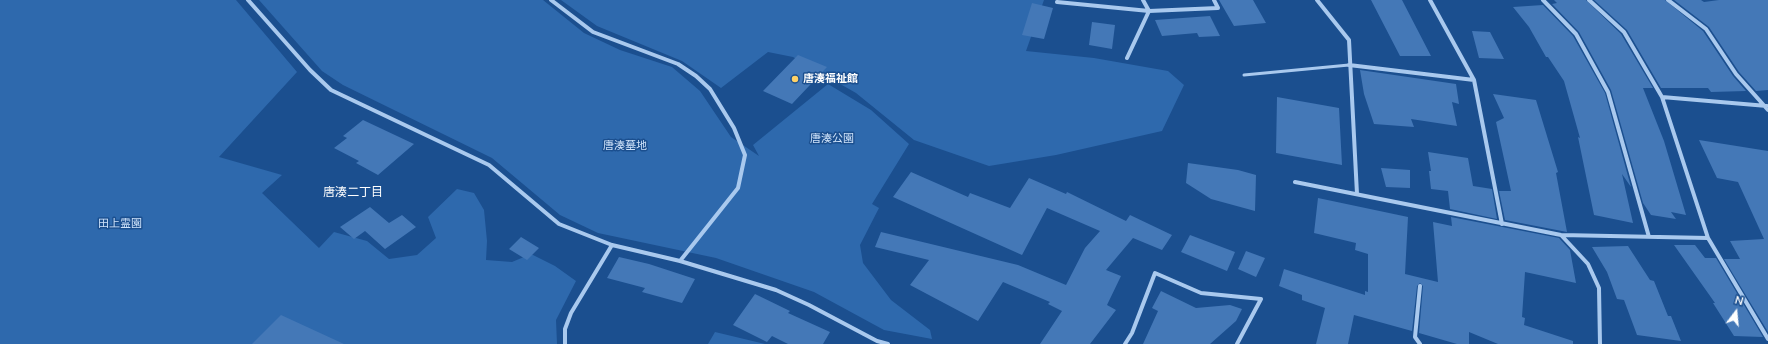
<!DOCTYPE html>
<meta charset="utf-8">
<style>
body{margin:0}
#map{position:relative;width:1768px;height:344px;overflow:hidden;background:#1b4f8f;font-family:Mulish,sans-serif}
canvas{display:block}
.north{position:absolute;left:1716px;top:292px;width:40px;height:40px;-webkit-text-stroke:3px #1b4f8f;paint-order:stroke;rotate:16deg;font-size:11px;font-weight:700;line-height:16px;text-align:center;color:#fff}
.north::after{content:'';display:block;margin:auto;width:14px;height:18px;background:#fff;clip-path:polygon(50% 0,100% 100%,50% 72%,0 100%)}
</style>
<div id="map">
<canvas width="1768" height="344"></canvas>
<div class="north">N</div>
</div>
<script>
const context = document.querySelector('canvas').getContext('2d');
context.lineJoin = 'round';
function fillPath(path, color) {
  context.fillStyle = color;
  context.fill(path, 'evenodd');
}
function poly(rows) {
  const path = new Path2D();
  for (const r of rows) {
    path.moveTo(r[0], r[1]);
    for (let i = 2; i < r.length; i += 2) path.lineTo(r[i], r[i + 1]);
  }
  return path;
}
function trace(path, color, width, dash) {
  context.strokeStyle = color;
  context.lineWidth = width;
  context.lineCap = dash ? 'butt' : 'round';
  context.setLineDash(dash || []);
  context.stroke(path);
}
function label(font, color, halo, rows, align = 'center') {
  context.font = font + ' Mulish,"Noto Sans JP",sans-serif';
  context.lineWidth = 3;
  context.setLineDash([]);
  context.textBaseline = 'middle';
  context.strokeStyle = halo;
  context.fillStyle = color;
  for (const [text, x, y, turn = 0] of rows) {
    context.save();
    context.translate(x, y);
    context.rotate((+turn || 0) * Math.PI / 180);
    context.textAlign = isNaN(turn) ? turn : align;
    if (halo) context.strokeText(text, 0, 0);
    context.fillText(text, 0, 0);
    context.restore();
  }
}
const green = poly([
 [0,0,236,0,297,72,219,157,282,175,262,193,319,248,334,232,367,241,389,259,417,255,436,238,428,217,457,189,474,193,484,210,487,241,486,260,512,262,531,254,555,266,576,281,556,320,557,344,0,344],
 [259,0,543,0,584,33,620,50,672,67,700,91,731,137,759,156,753,145,828,84,871,110,909,144,872,204,879,208,860,245,863,263,891,300,930,330,932,339,884,330,814,292,716,258,598,233,560,215,492,158,343,85,322,71],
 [561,0,1044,0,1026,51,1094,58,1168,71,1184,85,1162,131,1056,155,989,166,914,140,856,93,793,57,768,52,721,88,682,61,597,26],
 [715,332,765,344,708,344]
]);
const building = poly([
 [1219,0,1253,0,1266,23,1234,26],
 [1371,0,1402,0,1431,56,1400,56],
 [1554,0,1586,0,1621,34,1653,88,1643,88,1664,141,1686,215,1671,212,1676,219,1651,215,1643,203,1611,90,1579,32,1552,4,1557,3],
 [1594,0,1665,0,1703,31,1733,76,1746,91,1711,92,1708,88,1661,88,1627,30],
 [1674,0,1701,0,1704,2,1719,0,1768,0,1768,90,1756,91,1739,72,1709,27],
 [1032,3,1053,8,1044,39,1022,35],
 [1543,5,1573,36,1605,93,1631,187,1622,174,1633,223,1594,215,1578,137,1580,138,1564,81,1548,57,1546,57,1529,27,1513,7],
 [1210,16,1220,36,1199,37,1197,33,1162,36,1155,20],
 [1092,22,1115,25,1112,49,1089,45],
 [1472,31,1490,32,1504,59,1479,58],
 [798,55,827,67,792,104,763,91],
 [1360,70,1456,84,1459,104,1452,102,1457,126,1411,119,1414,127,1374,124,1364,94],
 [1493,94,1536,100,1558,172,1556,173,1567,232,1505,220,1499,191,1511,191,1496,122,1504,118],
 [1277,97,1339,108,1342,165,1276,153],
 [363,120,414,144,378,175,356,163,359,161,334,148,347,138,343,136],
 [1699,140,1768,151,1768,332,1724,259,1740,259,1730,241,1764,239,1738,182,1717,178],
 [1428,152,1468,158,1473,186,1492,189,1497,219,1450,209,1448,191,1431,189,1429,171,1431,171],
 [1188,163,1238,170,1256,175,1255,211,1211,199,1186,183],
 [1381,168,1410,170,1410,188,1386,187],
 [911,172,968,197,970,193,1010,208,1029,178,1066,194,1067,192,1126,221,1130,215,1172,235,1162,250,1133,238,1106,270,1121,276,1107,305,1116,310,1090,344,1040,344,1062,311,1048,304,1050,302,1003,282,978,321,910,285,929,260,875,247,881,232,1018,265,1066,285,1085,248,1100,231,1047,208,1022,255,893,197],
 [1318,198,1408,217,1405,274,1438,282,1433,222,1452,226,1451,217,1559,238,1570,250,1576,283,1525,272,1522,317,1525,318,1524,325,1573,341,1573,344,1498,344,1469,332,1469,344,1457,344,1419,333,1423,286,1420,283,1417,286,1412,331,1354,315,1348,344,1316,344,1325,308,1302,300,1302,295,1279,286,1284,269,1365,295,1365,291,1368,292,1368,254,1355,250,1356,243,1314,233],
 [370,207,389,223,402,215,416,227,385,249,365,231,354,239,340,227],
 [1190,235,1235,252,1227,271,1181,252],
 [521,237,539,248,527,260,509,249],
 [1674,245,1695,245,1705,258,1716,258,1763,337,1734,336,1713,303,1715,303],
 [1628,246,1650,280,1654,281,1668,316,1671,316,1681,341,1637,335,1624,300,1617,299,1607,272,1592,247],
 [1246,251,1265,258,1256,277,1238,269],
 [619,257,649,264,695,279,682,303,642,292,645,288,607,278],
 [1161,291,1196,308,1230,305,1242,309,1236,321,1210,344,1143,344,1158,311,1152,308],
 [755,294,790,311,788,313,830,332,823,344,788,344,772,336,767,342,733,325],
 [281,315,344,344,252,344]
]);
const lane = poly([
 [1244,75,1349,65]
]);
const street = poly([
 [248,0,310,70,331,90,489,165,559,224,612,245,680,261,776,290,809,305,877,341,888,344],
 [551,0,593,32,678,64,696,76,710,89,734,128,745,155,738,188,680,261],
 [1317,0,1349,40,1357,194],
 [1430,0,1474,80,1502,224],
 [1543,0,1576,34,1608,92,1649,237],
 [1589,0,1624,32,1662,97,1708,238,1768,339],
 [1668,0,1706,29,1736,74,1768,110],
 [1057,2,1149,11,1218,8,1214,0],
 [1127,58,1149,11,1143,0],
 [1349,65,1474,80],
 [1662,97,1767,106],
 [1295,182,1561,235,1708,238],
 [1561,235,1588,264,1599,288,1600,344],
 [1420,286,1415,337,1420,344],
 [565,344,565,329,571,313,612,245],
 [1125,344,1132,333,1155,273,1201,293,1261,299,1237,344]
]);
const markers = [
 [795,79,4,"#ffd166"]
];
const poiNames = [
 ["唐湊福祉館",803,79]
];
const parkNames = [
 ["唐湊公園",832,139],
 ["唐湊墓地",625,146],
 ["田上霊園",120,224]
];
const neighbourhoodNames = [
 ["唐湊二丁目",353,192]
];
fillPath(green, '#2e69ad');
fillPath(building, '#4478b7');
trace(lane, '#a9c9ee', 3);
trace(street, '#a9c9ee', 4);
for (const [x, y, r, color] of markers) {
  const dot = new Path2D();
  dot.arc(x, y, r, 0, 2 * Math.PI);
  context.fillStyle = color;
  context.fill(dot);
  trace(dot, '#1b4f8f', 1.5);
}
label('bold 11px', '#fff', '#1b4f8f', poiNames, 'left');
label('11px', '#cfe3fa', '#1b4f8f', parkNames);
label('12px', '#fff', '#1b4f8f', neighbourhoodNames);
</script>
